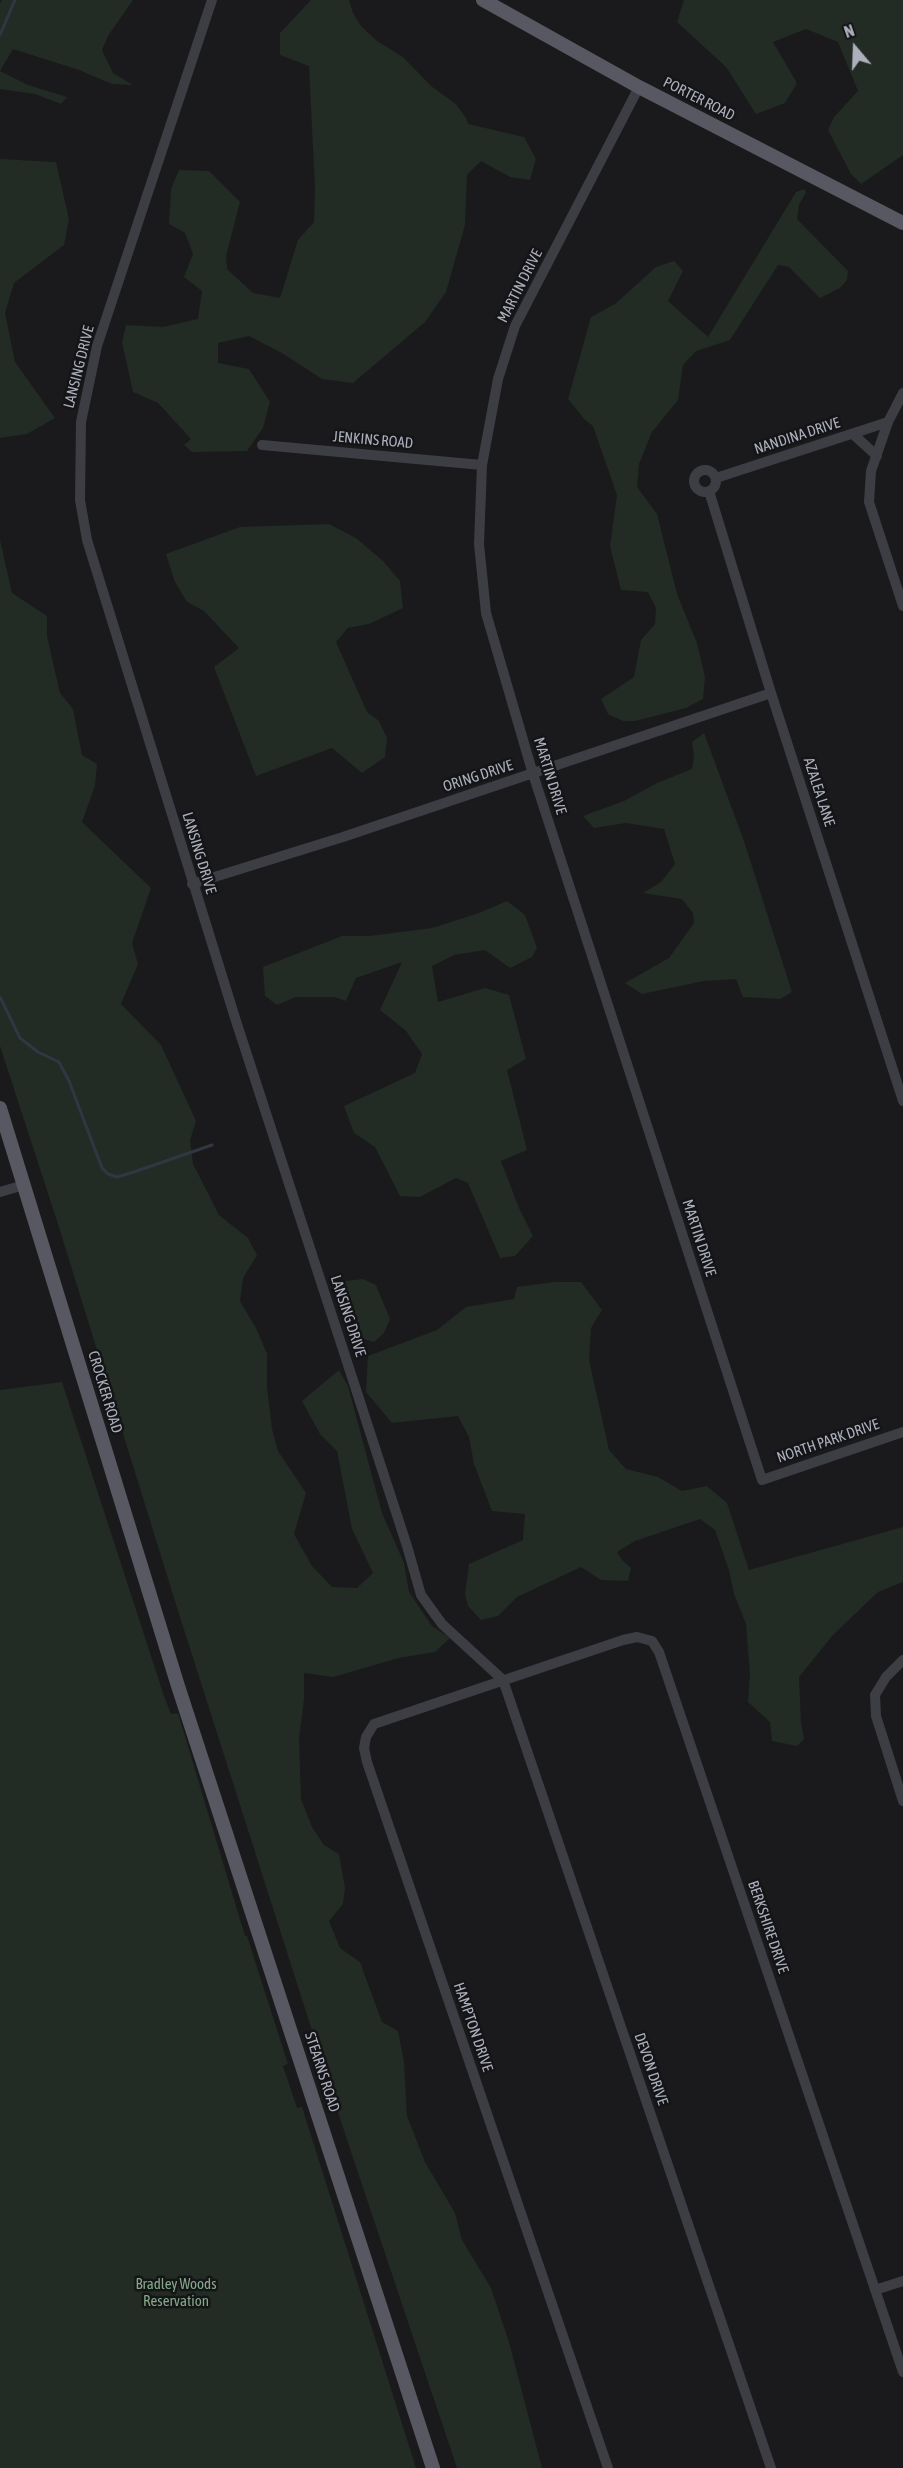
<!DOCTYPE html>
<style>
body{margin:0}
#map{position:relative;width:903px;height:2468px;overflow:hidden;background:#1a1a1d;font-family:"Asap Condensed",sans-serif}
canvas{display:block}
.north{position:absolute;left:825px;top:18px;width:60px;height:60px;-webkit-text-stroke:4px #151518;paint-order:stroke;rotate:341deg;font-size:16px;font-weight:700;line-height:24px;text-align:center;color:#acb0bd}
.north::after{content:'';display:block;margin:auto;width:21px;height:27px;background:#acb0bd;clip-path:polygon(50% 0,100% 100%,50% 72%,0 100%)}
</style>
<div id="map">
<canvas width="903" height="2468"></canvas>
<div class="north">N</div>
</div>
<script>
const context = document.querySelector('canvas').getContext('2d');
context.lineJoin = 'round';
function fillPath(path, color) {
  context.fillStyle = color;
  context.fill(path, 'evenodd');
}
function poly(rows) {
  const path = new Path2D();
  for (const r of rows) {
    if (r.length === 3) {
      path.moveTo(r[0] + r[2], r[1]);
      path.arc(r[0], r[1], r[2], 0, 2 * Math.PI);
      continue;
    }
    path.moveTo(r[0], r[1]);
    for (let i = 2; i < r.length; i += 2) path.lineTo(r[i], r[i + 1]);
  }
  return path;
}
function trace(path, color, width, dash) {
  context.strokeStyle = color;
  context.lineWidth = width;
  context.lineCap = dash ? 'butt' : 'round';
  context.setLineDash(dash || []);
  context.stroke(path);
}
function label(font, color, halo, rows, align = 'center') {
  context.font = font + ' "Asap Condensed",sans-serif';
  context.lineWidth = 5;
  context.setLineDash([]);
  context.textBaseline = 'middle';
  context.strokeStyle = halo;
  context.fillStyle = color;
  for (const [text, x, y, turn = 0] of rows) {
    context.save();
    context.translate(x, y);
    context.rotate((+turn || 0) * Math.PI / 180);
    context.textAlign = isNaN(turn) ? turn : align;
    if (halo) context.strokeText(text, 0, 0);
    context.fillText(text, 0, 0);
    context.restore();
  }
}
const green = poly([
 [2,0,133,0,108,36,102,50,113,73,133,85,112,84,79,70,13,49,0,71,28,85,67,97,61,104,35,94,0,89,0,3],
 [311,0,349,0,353,13,361,26,377,41,403,57,431,86,456,104,466,118,468,124,524,137,536,159,530,180,510,177,481,161,467,175,465,225,446,292,425,322,353,383,322,379,282,353,249,336,218,343,218,363,249,369,270,402,263,428,247,451,192,452,184,445,191,439,158,403,133,392,122,342,126,325,163,327,198,319,202,291,184,277,193,254,185,233,169,224,171,189,179,170,209,171,240,202,226,256,227,269,253,293,280,298,298,240,314,222,315,189,309,66,280,55,280,33],
 [684,0,903,0,903,155,861,184,851,174,828,130,834,117,858,91,838,42,806,29,773,42,797,83,785,103,756,114,726,67,677,22],
 [0,159,56,162,69,219,64,245,14,283,5,313,15,362,55,418,27,434,0,438],
 [804,189,806,192,799,205,797,219,848,271,847,280,840,288,820,298,789,267,778,265,730,340,696,351,683,365,678,400,652,432,639,464,637,487,657,514,677,594,697,643,705,677,703,699,686,708,635,721,623,721,608,714,601,699,634,677,641,640,655,624,656,608,648,592,621,590,610,546,617,495,593,426,585,420,568,399,591,317,615,304,656,267,674,261,683,271,668,301,708,337,796,192],
 [329,524,356,538,383,561,400,581,403,608,369,624,348,628,336,642,367,712,379,721,387,738,385,757,362,773,332,748,256,776,214,667,239,648,204,611,187,602,175,582,166,554,240,527],
 [0,540,12,593,47,616,47,636,60,693,73,709,82,755,97,764,95,786,82,822,151,888,132,943,138,964,121,1004,161,1045,196,1121,190,1140,193,1164,219,1215,248,1238,257,1255,243,1278,240,1301,257,1330,267,1354,267,1387,272,1429,278,1451,306,1493,294,1534,312,1566,332,1587,357,1588,373,1573,352,1529,337,1451,320,1434,302,1401,339,1370,348,1386,382,1513,404,1563,409,1592,432,1626,450,1638,435,1652,399,1658,333,1677,304,1673,304,1700,299,1738,301,1799,312,1827,324,1845,339,1854,345,1888,343,1904,329,1921,340,1948,360,1962,382,2022,398,2031,404,2062,407,2116,425,2162,455,2213,462,2240,491,2288,509,2342,542,2468,457,2468,347,2140,179,1614,57,1221,0,1046],
 [704,733,744,841,792,992,780,999,743,997,736,979,704,981,642,994,625,983,669,958,694,923,693,913,682,899,643,893,661,882,675,864,664,829,626,823,594,828,583,816,624,801,657,783,692,769,694,756,692,742],
 [507,901,525,915,537,948,532,957,510,968,485,950,454,955,432,966,438,1002,485,988,509,995,526,1059,507,1070,527,1150,501,1161,519,1208,533,1236,515,1256,500,1258,468,1183,456,1178,420,1197,400,1196,375,1147,354,1133,344,1106,415,1073,422,1054,406,1031,380,1010,402,962,356,978,346,1001,334,997,296,997,277,1005,265,996,263,967,342,936,370,936,432,928,479,913],
 [363,1279,376,1285,390,1319,384,1333,374,1342,360,1338,345,1293,345,1281],
 [555,1282,581,1282,602,1310,591,1328,589,1360,609,1450,626,1469,658,1477,682,1491,707,1486,727,1503,749,1570,903,1527,903,1582,878,1592,833,1635,799,1677,801,1723,804,1739,797,1746,772,1741,770,1722,748,1702,750,1674,746,1624,734,1594,729,1570,715,1530,700,1519,635,1541,617,1552,623,1561,631,1568,628,1581,601,1580,581,1567,517,1597,498,1616,481,1620,468,1606,465,1594,469,1564,523,1540,525,1514,492,1511,474,1464,469,1437,458,1416,392,1423,366,1392,368,1356,437,1330,466,1307,514,1299,517,1287],
 [62,1382,164,1696,171,1714,178,1713,245,1936,247,1936,288,2064,283,2066,297,2108,302,2107,416,2468,0,2468,0,1390]
]);
const stream = poly([
 [0,35,15,0],
 [0,997,20,1038,38,1052,59,1062,69,1081,102,1168,108,1174,117,1177,134,1172,212,1145]
]);
const minor = poly([
 [212,0,97,346,81,422,80,500,87,540,236,1021,407,1546,421,1595,442,1624,503,1680,771,2468],
 [639,87,515,326,498,379,482,465,479,544,486,613,533,774,762,1480,903,1432],
 [903,393,888,422,871,471,869,502,903,606],
 [853,434,877,456],
 [262,445,482,465],
 [705,481,11],
 [716,478,888,422],
 [709,491,771,693,903,1101],
 [192,884,343,837,771,693],
 [0,1192,24,1185],
 [903,1660,886,1677,875,1695,876,1716,903,1801],
 [875,2290,903,2281],
 [608,2468,367,1762,364,1748,366,1737,374,1724,623,1640,637,1637,652,1641,659,1652,903,2372]
]);
const major = poly([
 [483,0,639,87,903,223],
 [0,1108,178,1686,433,2468]
]);
const streetNames = [
 ["PORTER ROAD",699,99,27],
 ["MARTIN DRIVE",520,286,-63],
 ["LANSING DRIVE",79,367,-76],
 ["NANDINA DRIVE",797,436,-18],
 ["JENKINS ROAD",373,440,5],
 ["ORING DRIVE",478,776,-18],
 ["MARTIN DRIVE",550,776,73],
 ["AZALEA LANE",819,792,72],
 ["LANSING DRIVE",199,853,73],
 ["MARTIN DRIVE",699,1238,72],
 ["LANSING DRIVE",348,1316,72],
 ["CROCKER ROAD",105,1392,73],
 ["NORTH PARK DRIVE",828,1441,-19],
 ["BERKSHIRE DRIVE",768,1927,71],
 ["HAMPTON DRIVE",473,2027,71],
 ["DEVON DRIVE",651,2069,71],
 ["STEARNS ROAD",322,2072,72]
];
const parkNames = [
 ["Bradley Woods",176,2284],
 ["Reservation",176,2301]
];
fillPath(green, '#222b24');
trace(stream, '#2f3842', 3);
trace(minor, '#3d3d44', 10);
trace(major, '#575861', 14);
label('15px', '#acb0bd', '#151518', streetNames);
label('15px', '#82a989', '#151518', parkNames);
</script>
